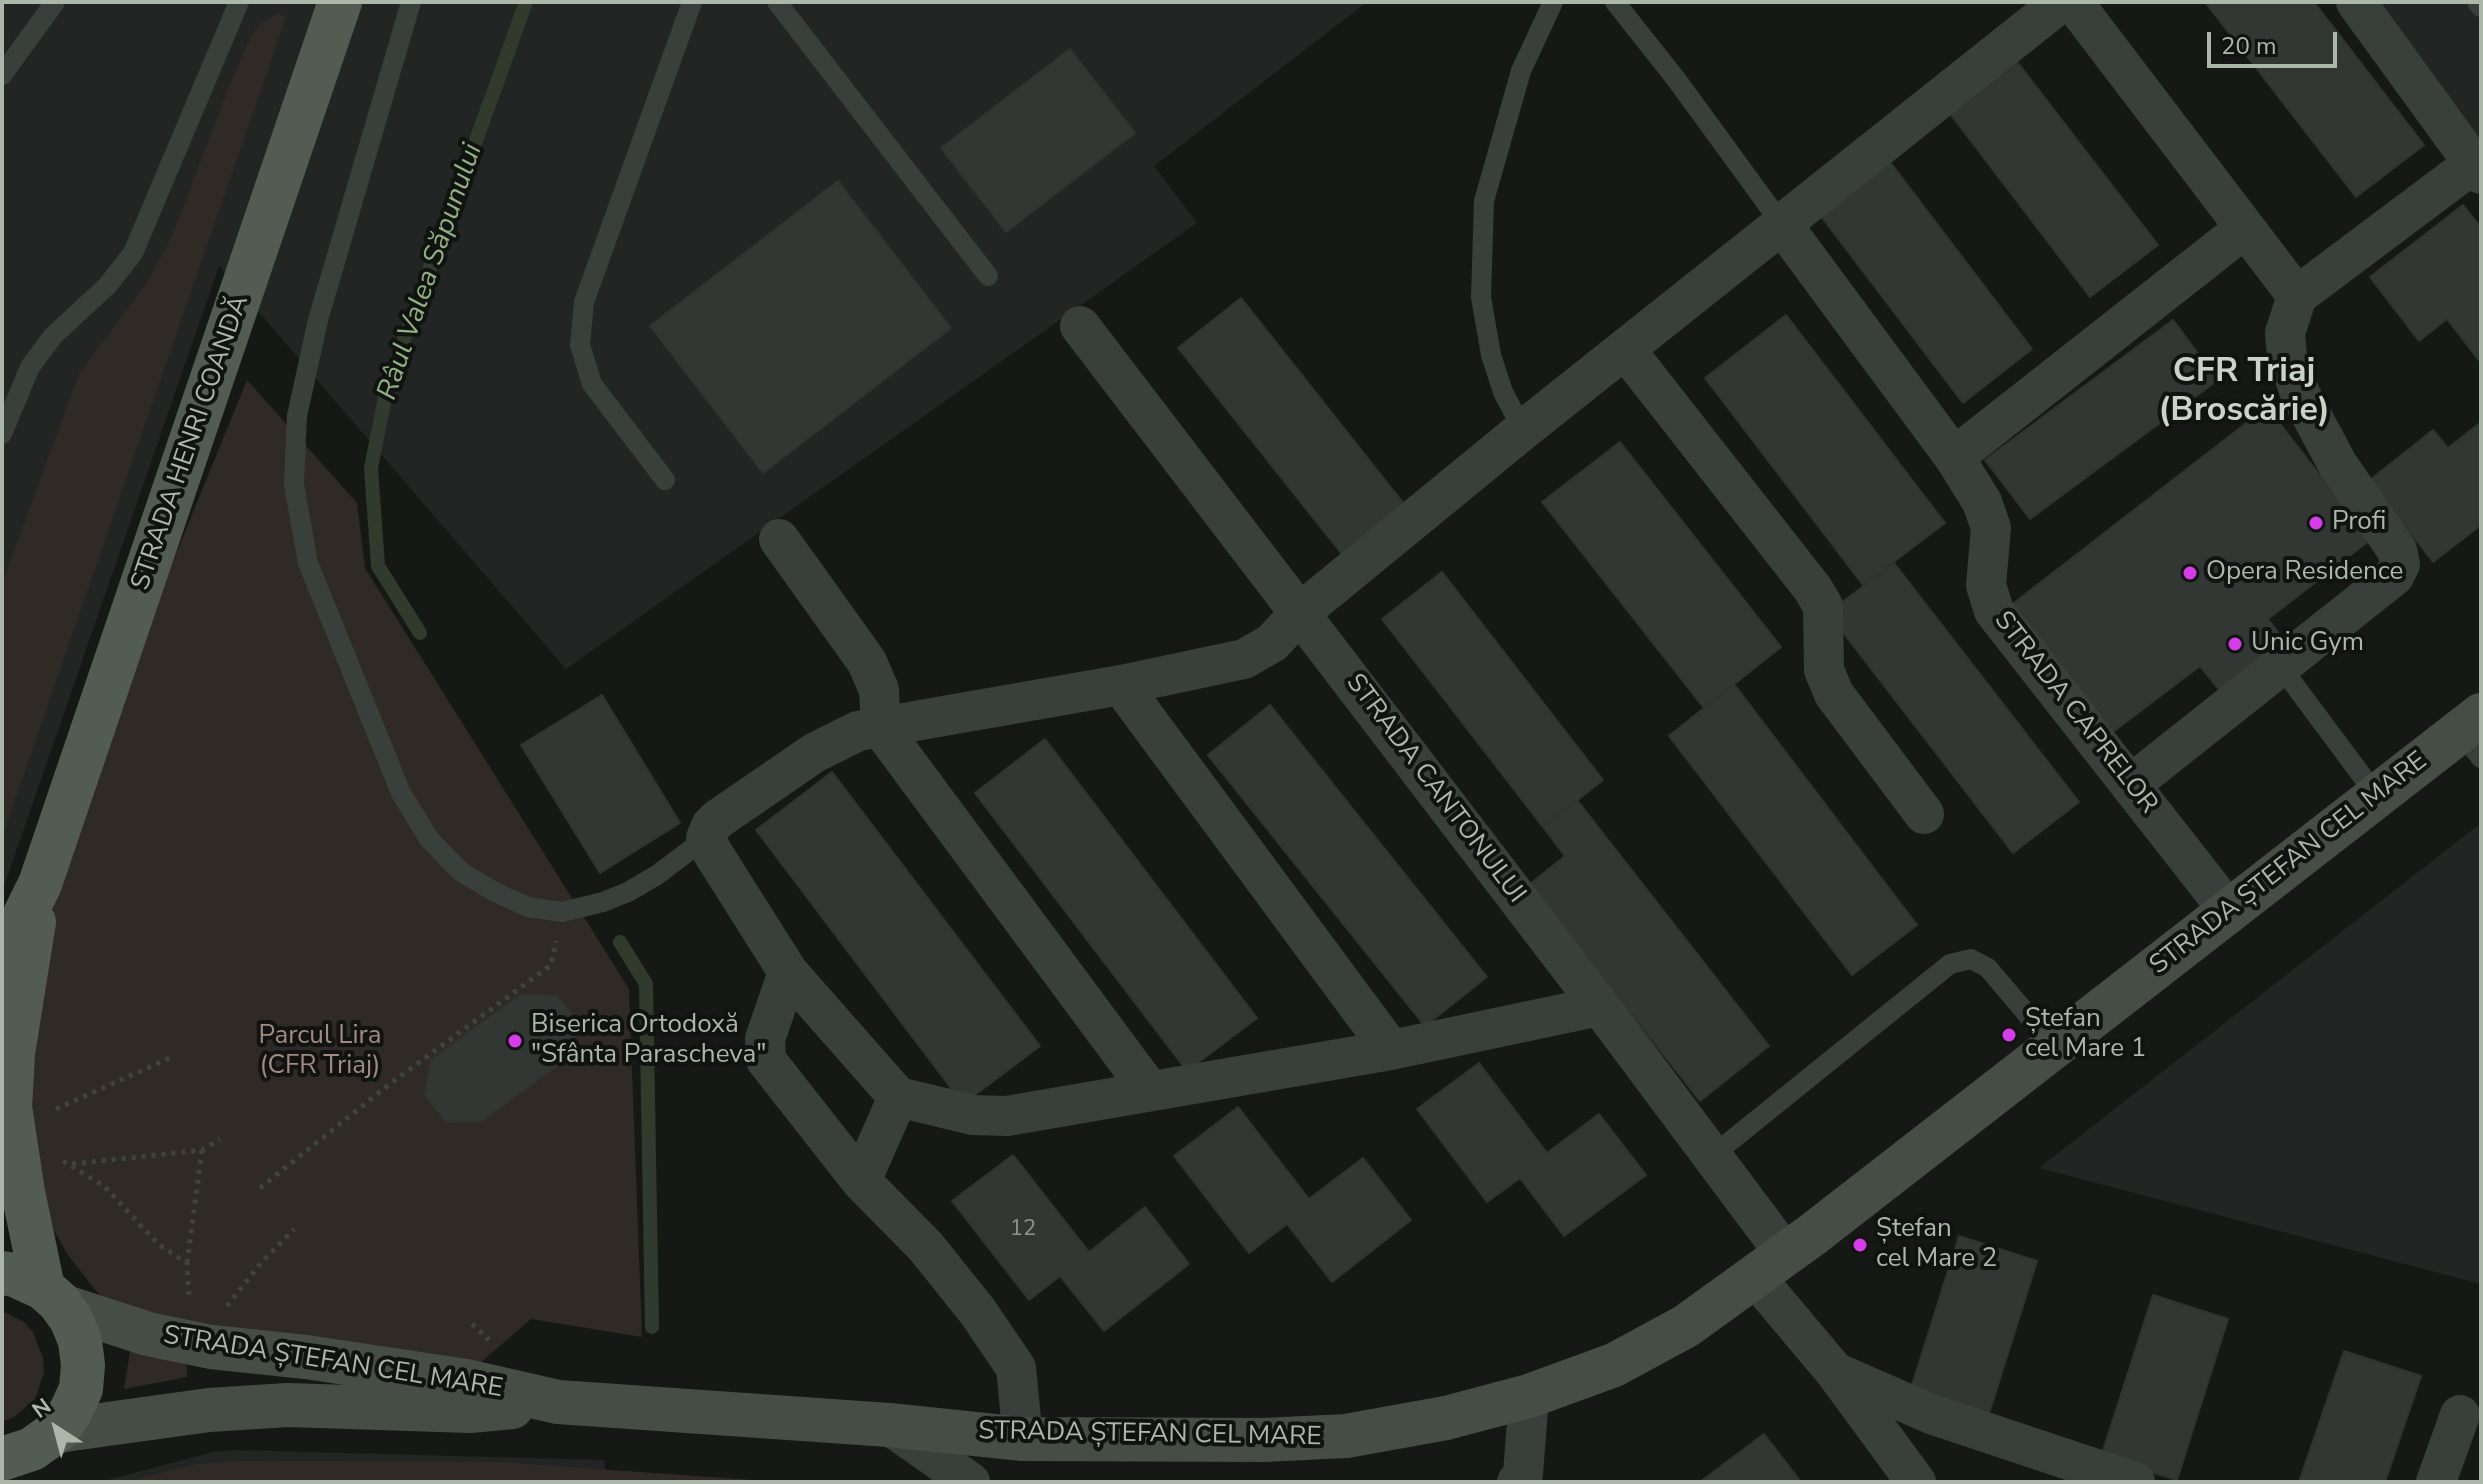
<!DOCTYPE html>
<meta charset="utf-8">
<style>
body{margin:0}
#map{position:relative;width:2483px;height:1484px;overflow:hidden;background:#161816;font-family:"Nunito Sans",sans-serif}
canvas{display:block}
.frame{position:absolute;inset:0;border:4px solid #aab7a9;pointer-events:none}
.north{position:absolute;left:16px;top:1388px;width:80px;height:80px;-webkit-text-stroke:6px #111311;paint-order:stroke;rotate:324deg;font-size:22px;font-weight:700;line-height:32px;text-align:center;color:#aab7a9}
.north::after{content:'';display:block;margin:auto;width:28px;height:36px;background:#aab7a9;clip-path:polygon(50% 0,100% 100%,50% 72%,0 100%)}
.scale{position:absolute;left:2207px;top:32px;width:130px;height:36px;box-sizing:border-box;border:4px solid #aab7a9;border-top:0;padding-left:10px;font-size:24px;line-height:28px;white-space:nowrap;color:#aab7a9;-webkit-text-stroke:6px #111311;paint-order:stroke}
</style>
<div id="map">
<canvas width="2483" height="1484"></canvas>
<div class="frame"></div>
<div class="north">N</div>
<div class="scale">20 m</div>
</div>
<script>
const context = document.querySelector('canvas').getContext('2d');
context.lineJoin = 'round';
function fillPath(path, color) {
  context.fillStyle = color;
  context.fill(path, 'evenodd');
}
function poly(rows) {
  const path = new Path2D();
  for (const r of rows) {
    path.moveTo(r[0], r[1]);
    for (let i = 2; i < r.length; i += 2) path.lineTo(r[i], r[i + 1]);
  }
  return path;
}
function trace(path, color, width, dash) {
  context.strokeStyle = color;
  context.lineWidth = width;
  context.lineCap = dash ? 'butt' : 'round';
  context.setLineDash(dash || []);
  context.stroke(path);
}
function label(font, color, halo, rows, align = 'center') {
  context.font = font + ' "Nunito Sans",sans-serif';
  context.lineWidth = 8;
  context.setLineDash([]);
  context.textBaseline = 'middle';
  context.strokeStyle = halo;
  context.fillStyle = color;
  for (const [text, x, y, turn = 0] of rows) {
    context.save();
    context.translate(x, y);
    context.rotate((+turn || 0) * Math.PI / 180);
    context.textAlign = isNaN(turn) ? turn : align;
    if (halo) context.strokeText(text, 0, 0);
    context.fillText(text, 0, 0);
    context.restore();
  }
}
const built = poly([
 [2,2,1367,2,1154,166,1197,223,566,669,219,266,2,892],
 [2352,2,2481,2,2481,175],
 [2481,823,2481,1284,2039,1168],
 [237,1450,604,1460,607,1482,100,1482,213,1452]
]);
const green = poly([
 [278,13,285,16,283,26,2,837,2,584,79,374,147,283,173,234,230,84,252,34,262,23],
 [247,380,357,503,365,568,629,989,642,1337,531,1319,479,1364,124,1316,96,1291,68,1255,29,1187,31,986,50,916,98,745],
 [2,1311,24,1322,33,1332,43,1358,44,1372,35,1399,14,1417,2,1422],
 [131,1344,186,1356,187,1377,124,1389],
 [237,1461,499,1462,781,1482,125,1482,198,1464]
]);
const stream = poly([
 [420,633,378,566,371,468,387,387,526,2],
 [620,942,646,984,652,1327]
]);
const building = poly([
 [2205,2,2314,2,2424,145,2356,197,2205,2],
 [1070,49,1135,133,1006,232,941,148,1070,49],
 [2018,63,2158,245,2090,297,1951,115,2018,63],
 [1887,158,2032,349,1963,403,1817,211,1887,158],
 [838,181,951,328,763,473,650,326,838,181],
 [2463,205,2481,228,2481,363,2447,319,2419,341,2370,277,2463,205],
 [1241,298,1404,504,1341,553,1178,348,1241,298],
 [1786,315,1945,523,1863,585,1705,378,1786,315],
 [2173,320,2218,380,2030,519,1985,460,2173,320],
 [2267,407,2370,540,2268,619,2284,640,2219,690,2200,666,2109,735,2010,606,2267,407],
 [2481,422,2481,525,2433,562,2370,480,2433,430,2448,448,2481,422],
 [1620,442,1781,647,1704,708,1542,502,1620,442],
 [1894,563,2079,802,2013,853,1828,613,1894,563],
 [1442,572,1603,780,1543,827,1382,619,1442,572],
 [1734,684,1917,925,1852,975,1669,736,1734,684],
 [602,695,680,823,600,873,521,745,602,695],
 [1270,705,1487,977,1425,1026,1208,755,1270,705],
 [1045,739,1257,1018,1187,1071,975,793,1045,739],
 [832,772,1040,1046,963,1104,756,830,832,772],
 [1577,800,1769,1046,1700,1101,1530,884,1565,856,1543,827,1577,800],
 [520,995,557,996,579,1023,566,1059,482,1121,446,1122,425,1095,431,1060,520,995],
 [1479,1063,1547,1153,1599,1114,1646,1175,1564,1236,1520,1178,1487,1202,1417,1109,1479,1063],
 [1238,1107,1309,1199,1363,1158,1411,1220,1332,1282,1287,1224,1249,1253,1174,1156,1238,1107],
 [1013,1155,1089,1252,1145,1207,1189,1264,1104,1331,1060,1276,1029,1300,952,1201,1013,1155],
 [1959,1236,2037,1261,1987,1420,1909,1395,1959,1236],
 [2153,1295,2228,1319,2177,1480,2101,1457,2153,1295],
 [2344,1351,2421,1376,2385,1482,2299,1482,2344,1351],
 [1764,1434,1801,1482,1700,1482,1764,1434]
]);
const path = poly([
 [56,1109,172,1057],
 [63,1161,104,1186,159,1245,187,1263,189,1299],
 [72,1164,202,1150,220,1139],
 [260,1188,391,1083,551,965,556,941],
 [187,1263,202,1150],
 [227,1306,261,1263,294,1229],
 [472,1324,489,1340]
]);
const lane = poly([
 [411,2,318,320,297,416,294,485,308,563,401,793,429,839,461,872,495,892,528,907,562,912,603,902,628,892,657,875,706,838],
 [777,2,988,276],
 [1615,2,1676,79,1781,223],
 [2477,2,2481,7],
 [2,75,55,2],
 [1523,430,1503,392,1491,355,1481,297,1484,201,1521,71,1553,2],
 [2,434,30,367,53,336,107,286,133,253,239,2],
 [665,480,592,384,580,345,584,302,692,2],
 [2281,667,2377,796],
 [2460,731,2481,758],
 [1712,1156,1950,964,1971,959,1988,968,2054,1046]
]);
const street = poly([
 [2073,2,2297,296,2285,333,2287,356,2301,396,2338,465,2397,550,2400,564,2394,576,2130,785],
 [2356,2,2481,174],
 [1781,223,1954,457,1982,502,1991,528,1986,585,1994,611,2229,911],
 [2297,296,2473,164],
 [1080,326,1600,1006,1786,1255],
 [1625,349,1813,589,1823,606,1824,670,1834,694,1924,814],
 [1954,457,2244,229],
 [779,539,867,662,879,690,881,728,1150,1091],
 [1121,685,1391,1050],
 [788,972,765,1039,766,1060,861,1181,926,1247,978,1312,1016,1368,1023,1439],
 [1600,1006,1391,1050,1007,1116,973,1115,898,1097,788,972,711,850,706,838,711,826,718,819,814,753,858,731,1121,685,1244,659,1272,643,1301,612,1523,430,2061,2],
 [861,1181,898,1097],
 [1756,1278,1835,1372,1916,1482],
 [1835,1372,1931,1414,2135,1482],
 [889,1425,970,1482],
 [1517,1482,1523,1474,1529,1396],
 [2436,1482,2460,1415]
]);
const secondary = poly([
 [62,1306,148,1334,211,1347,306,1357,466,1381,558,1402,889,1425,1023,1439,1264,1440,1346,1436,1446,1418,1529,1396,1614,1365,1686,1326,1812,1235,2481,715],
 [57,1431,209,1410,288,1405,470,1411,512,1407]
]);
const primary = poly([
 [34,922,13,1053,10,1107,23,1192,43,1288],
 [2,961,40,884,340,2],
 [2,1273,15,1275,43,1288,59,1302,71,1319,80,1341,83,1365,81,1389,71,1411,57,1431,32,1449,2,1459]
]);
const markers = [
 [2316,523,8,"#d63ce9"],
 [2190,573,8,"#d63ce9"],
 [2235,644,8,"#d63ce9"],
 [2009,1035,8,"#d63ce9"],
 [515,1041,8,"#d63ce9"],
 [1860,1245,8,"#d63ce9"]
];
const numberNames = [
 ["12",1023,1230]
];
const streetNames = [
 ["STRADA HENRI COANDĂ",191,443,-71],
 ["STRADA CAPRELOR",2075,713,52],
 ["STRADA CANTONULUI",1435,789,53],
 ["STRADA ȘTEFAN CEL MARE",2289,864,-38],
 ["STRADA ȘTEFAN CEL MARE",333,1363,9],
 ["STRADA ȘTEFAN CEL MARE",1150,1435,1]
];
const poiNames = [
 ["Profi",2332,523],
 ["Opera Residence",2206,573],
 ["Unic Gym",2251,644],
 ["Ștefan",2025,1020],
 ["cel Mare 1",2025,1050],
 ["Biserica Ortodoxă",531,1026],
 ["\"Sfânta Parascheva\"",531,1056],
 ["Ștefan",1876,1230],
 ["cel Mare 2",1876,1260]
];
const parkNames = [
 ["Parcul Lira",320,1037],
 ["(CFR Triaj)",320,1067]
];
const waterNames = [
 ["Râul Valea Săpunului",431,272,-71]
];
const districtNames = [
 ["CFR Triaj",2244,373],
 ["(Broscărie)",2244,412]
];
fillPath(built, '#222523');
fillPath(green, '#302a26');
trace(stream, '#313b2d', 14);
fillPath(building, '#333734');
trace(building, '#303431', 2);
trace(path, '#3e443d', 5, [4, 6]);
trace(lane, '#393f3a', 20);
trace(street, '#393f3a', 40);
trace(secondary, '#454d45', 44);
trace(primary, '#535c53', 44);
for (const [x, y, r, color] of markers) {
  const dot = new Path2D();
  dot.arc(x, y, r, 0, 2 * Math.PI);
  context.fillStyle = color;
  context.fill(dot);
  trace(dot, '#111311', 3);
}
label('22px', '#8c978c', null, numberNames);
label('26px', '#aab7a9', '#111311', streetNames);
label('26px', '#aab7a9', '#111311', poiNames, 'left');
label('26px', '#a18a81', '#111311', parkNames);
label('italic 28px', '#90b181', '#111311', waterNames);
label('bold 34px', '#cad3c9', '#111311', districtNames);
</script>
